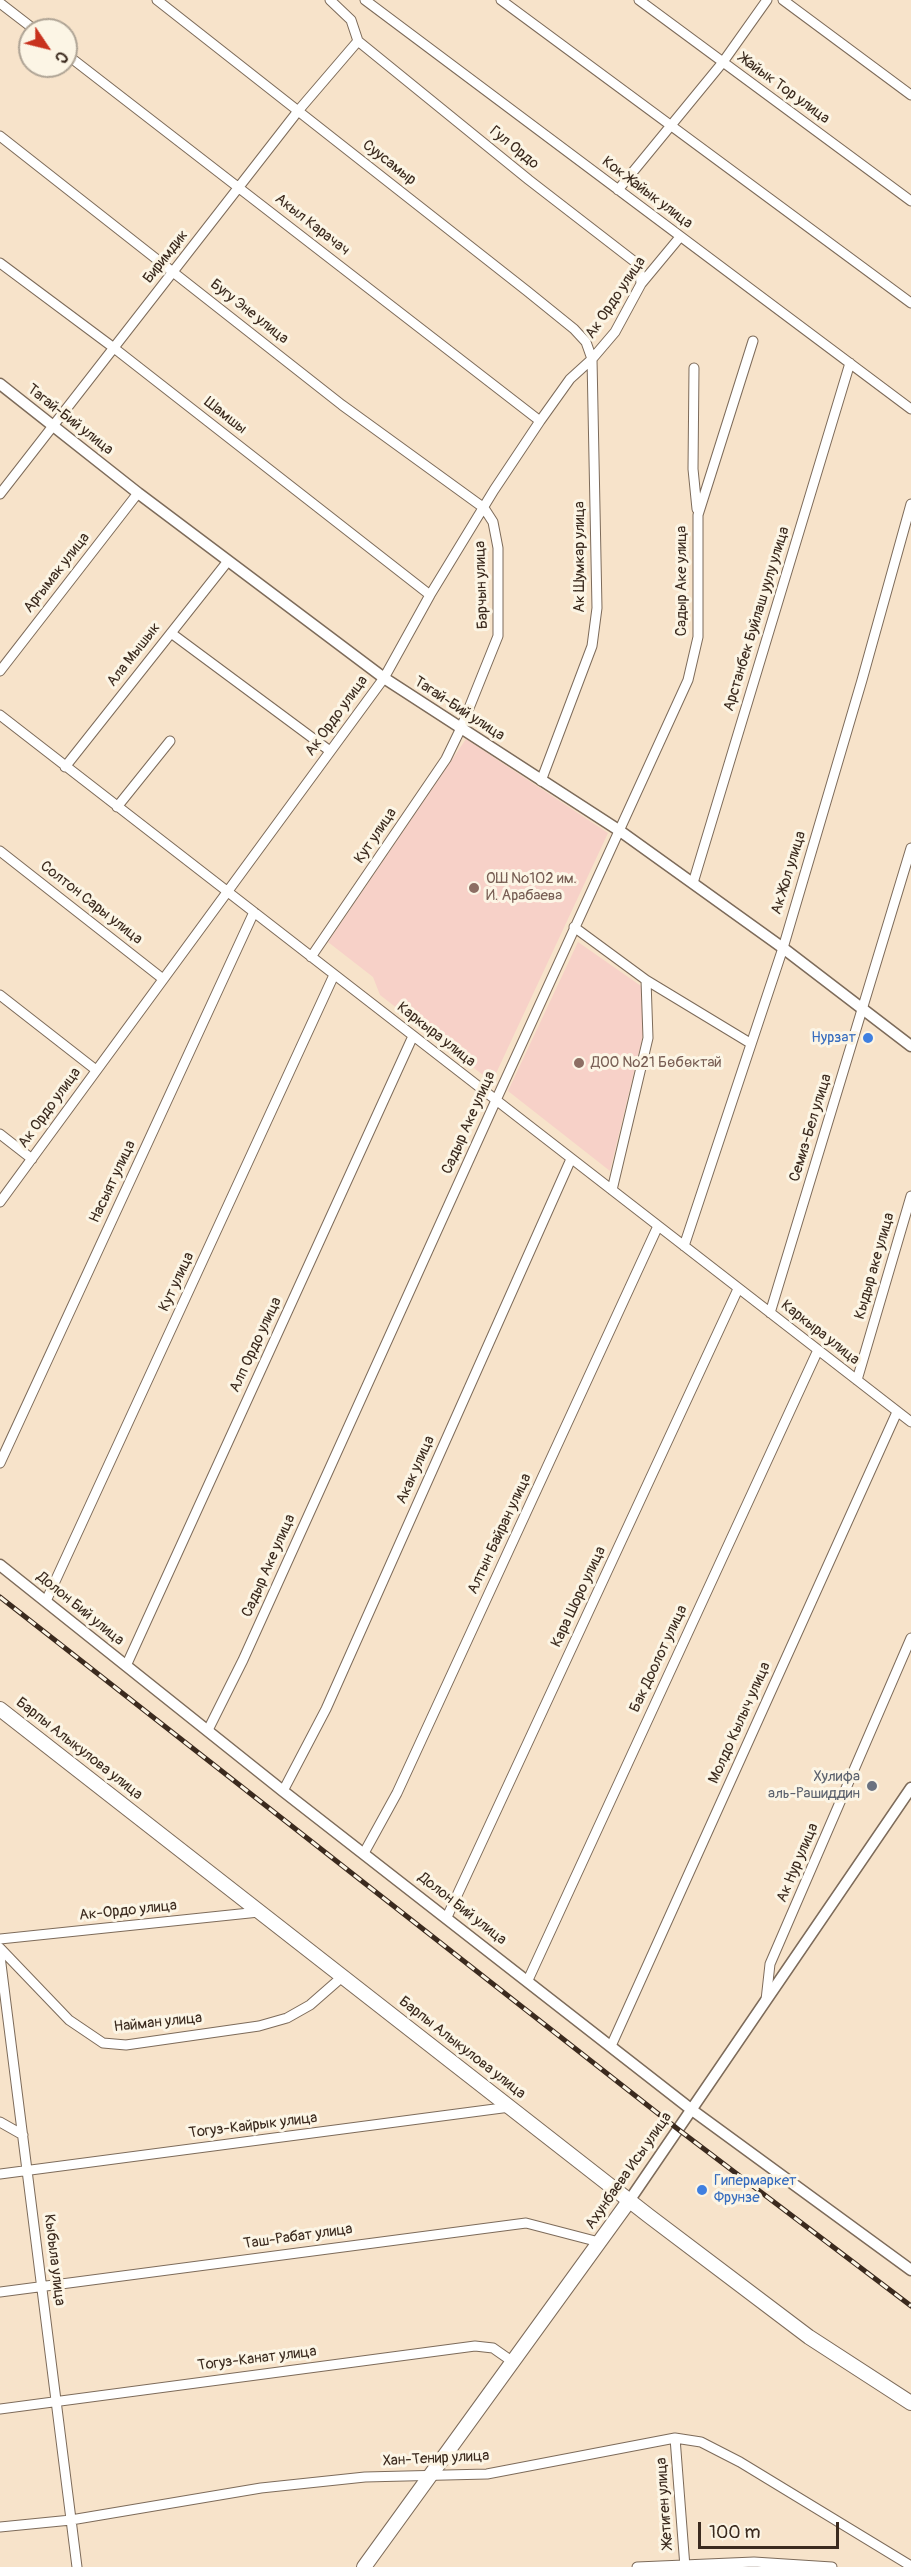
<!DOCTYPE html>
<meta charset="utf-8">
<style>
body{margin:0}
#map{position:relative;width:911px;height:2567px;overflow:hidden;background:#f7e3ca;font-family:Pangolin,sans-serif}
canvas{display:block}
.north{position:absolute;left:18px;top:18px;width:60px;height:60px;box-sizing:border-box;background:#fcf5e5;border:2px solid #afa495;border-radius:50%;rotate:125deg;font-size:16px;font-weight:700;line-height:24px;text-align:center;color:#3b2a1e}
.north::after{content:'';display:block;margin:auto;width:21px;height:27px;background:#c8321e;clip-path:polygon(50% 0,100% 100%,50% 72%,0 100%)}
.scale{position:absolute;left:698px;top:2522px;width:141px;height:27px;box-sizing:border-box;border:3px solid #3b2a1e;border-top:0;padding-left:8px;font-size:18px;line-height:21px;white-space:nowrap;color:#3b2a1e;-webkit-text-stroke:4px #fcf5e5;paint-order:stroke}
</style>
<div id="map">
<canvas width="911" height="2567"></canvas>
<div class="north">С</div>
<div class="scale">100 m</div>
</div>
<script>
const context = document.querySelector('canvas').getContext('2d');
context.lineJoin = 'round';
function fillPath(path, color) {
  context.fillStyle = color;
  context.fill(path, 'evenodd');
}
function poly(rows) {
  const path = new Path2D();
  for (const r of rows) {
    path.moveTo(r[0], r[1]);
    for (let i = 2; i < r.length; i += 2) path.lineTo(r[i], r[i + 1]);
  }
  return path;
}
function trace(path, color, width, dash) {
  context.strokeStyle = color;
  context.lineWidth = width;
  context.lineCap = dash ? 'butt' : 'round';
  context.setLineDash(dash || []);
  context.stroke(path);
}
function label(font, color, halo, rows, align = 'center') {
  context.font = font + ' Pangolin,sans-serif';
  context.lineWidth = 6;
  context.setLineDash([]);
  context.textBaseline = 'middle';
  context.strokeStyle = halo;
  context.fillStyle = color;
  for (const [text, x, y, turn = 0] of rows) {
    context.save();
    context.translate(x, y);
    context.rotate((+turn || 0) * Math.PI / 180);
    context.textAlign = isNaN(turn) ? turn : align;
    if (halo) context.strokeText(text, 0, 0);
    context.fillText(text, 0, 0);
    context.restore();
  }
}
const built = poly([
 [466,739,608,833,492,1082,380,995,373,977,328,942],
 [578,942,641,986,643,1035,610,1171,508,1091]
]);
const minor = poly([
 [157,0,527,291,574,329,586,342,592,359,597,608,592,646,541,781],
 [330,0,351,20,358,41],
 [365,0,911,409],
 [501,0,911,303],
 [639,0,911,201],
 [783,0,911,95],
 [0,3,35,30],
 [358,41,529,180,635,262,640,272,641,284],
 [66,54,540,421],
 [0,136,342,405,484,508,493,522,498,548,498,636,461,728,446,759,311,957],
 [618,190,723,62,767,0],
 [0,263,114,348,430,595],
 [694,368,693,469,697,509],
 [0,494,298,111,358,41],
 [171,633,330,751],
 [0,671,138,493],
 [0,715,911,1422],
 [65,767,228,561],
 [117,807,170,741],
 [0,851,163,979],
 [693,883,850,363],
 [574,927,646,980,750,1043],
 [0,995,96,1070],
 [0,1134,32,1159],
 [612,1190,648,1038,646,980],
 [0,1202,384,678,430,595,494,490,540,421,570,379,592,359,615,332,641,284,680,237],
 [684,1246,783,948,862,680,911,504],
 [770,1313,911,848],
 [857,1380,911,1196],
 [0,1463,254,912],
 [46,1601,334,975],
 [126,1666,413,1036],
 [208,1730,243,1660,492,1109,688,680,698,637,698,515,753,341],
 [283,1791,326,1709,571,1159],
 [364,1853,397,1793,658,1226],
 [447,1917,738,1289],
 [0,1939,259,1912],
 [0,1948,69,2020,103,2043,126,2045,259,2026,287,2018,310,2005,342,1977],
 [0,1956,77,2567],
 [528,1980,818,1350],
 [766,2000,770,1964,911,1638],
 [611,2046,897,1412],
 [0,2122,23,2135],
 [0,2174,510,2107],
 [0,2292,526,2223,599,2242],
 [0,2409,475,2346,493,2348,513,2362],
 [675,2438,685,2567],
 [0,2527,71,2520,261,2488,365,2477,487,2474,675,2438,701,2442,740,2462,911,2566],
 [637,2567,754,2562,832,2567]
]);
const tertiary = poly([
 [0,384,138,493,384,678,620,831,783,948,911,1046],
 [0,1565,283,1791,692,2110,911,2270],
 [629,2201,911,1788]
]);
const primary = poly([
 [0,1709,649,2216,809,2337,911,2403],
 [364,2567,629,2201]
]);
const rail = poly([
 [0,1597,679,2130,911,2306]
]);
const markers = [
 [474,888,6,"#8d6e63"],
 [868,1038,6,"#3f7fe0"],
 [579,1063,6,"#8d6e63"],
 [872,1786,6,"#6b7280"],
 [702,2190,6,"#3f7fe0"]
];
const streetNames = [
 ["Жайык Тор улица",784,89,36],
 ["Гул Ордо",514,148,39],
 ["Суусамыр",389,163,38],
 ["Кок Жайык улица",647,193,37],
 ["Акыл Карачач",312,225,38],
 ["Биримдик",166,257,-52],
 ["Ак Ордо улица",616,298,-56],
 ["Бугу Эне улица",249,312,38],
 ["Шамшы",225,416,38],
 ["Тагай-Бий улица",70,420,38],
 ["Ак Шумкар улица",580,557,-90],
 ["Аргымак улица",57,573,-52],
 ["Садыр Аке улица",682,581,-90],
 ["Барчын улица",482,585,-92],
 ["Арстанбек Буйлаш уулу улица",757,619,-73],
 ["Ала Мышык",134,655,-52],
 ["Тагай-Бий улица",459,709,33],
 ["Ак Ордо улица",337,716,-54],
 ["Кут улица",376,836,-56],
 ["Ак Жол улица",789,873,-73],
 ["Солтон Сары улица",91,903,38],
 ["Каркыра улица",436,1035,38],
 ["Ак Ордо улица",50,1108,-54],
 ["Садыр Аке улица",469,1123,-66],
 ["Семиз-Бел улица",811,1128,-73],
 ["Насыят улица",113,1182,-65],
 ["Кыдыр аке улица",875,1266,-74],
 ["Кут улица",177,1282,-65],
 ["Каркыра улица",820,1333,38],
 ["Алп Ордо улица",256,1345,-65],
 ["Акак улица",416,1470,-66],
 ["Алтын Байран улица",500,1534,-65],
 ["Садыр Аке улица",269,1566,-66],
 ["Кара Шоро улица",579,1597,-65],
 ["Долон Бий улица",80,1609,39],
 ["Бак Доолот улица",659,1659,-65],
 ["Молдо Кылыч улица",740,1723,-66],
 ["Барпы Алыкулова улица",79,1749,38],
 ["Ак Нур улица",798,1863,-67],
 ["Долон Бий улица",462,1909,38],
 ["Ак-Ордо улица",128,1911,-6],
 ["Найман улица",158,2023,-6],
 ["Барпы Алыкулова улица",462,2048,38],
 ["Тогуз-Кайрык улица",253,2126,-7],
 ["Ахунбаева Исы улица",629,2171,-55],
 ["Таш-Рабат улица",298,2237,-8],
 ["Кыбыла улица",54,2260,83],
 ["Тогуз-Канат улица",257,2359,-7],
 ["Хан-Тенир улица",436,2459,-3],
 ["Жетиген улица",665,2503,-94]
];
const educationNames = [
 ["ОШ №102 им.",486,879],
 ["И. Арабаева",486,896],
 ["ДОО №21 Бөбөктай",591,1063]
];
const shopNames = [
 ["Нурзат",856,1038],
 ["Гипермаркет",714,2181,"left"],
 ["Фрунзе",714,2198,"left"]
];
const worshipNames = [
 ["Хулифа",860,1777],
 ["аль-Рашиддин",860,1794]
];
fillPath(built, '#f7d1c8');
trace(minor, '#7d6b5a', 11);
trace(tertiary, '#7d6b5a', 13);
trace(primary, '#7d6b5a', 16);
trace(minor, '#fff', 9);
trace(tertiary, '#fff', 10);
trace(primary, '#fff', 14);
trace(rail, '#3b2a1e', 5);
trace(rail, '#fcf5e5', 3, [9]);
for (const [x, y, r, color] of markers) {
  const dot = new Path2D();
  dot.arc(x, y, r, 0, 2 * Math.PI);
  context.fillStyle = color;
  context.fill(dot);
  trace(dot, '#fcf5e5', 2);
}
label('15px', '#3b2a1e', '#fcf5e5', streetNames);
label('15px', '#785e54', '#fcf5e5', educationNames, 'left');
label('15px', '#366cbe', '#fcf5e5', shopNames, 'right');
label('15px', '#5b616d', '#fcf5e5', worshipNames, 'right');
</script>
